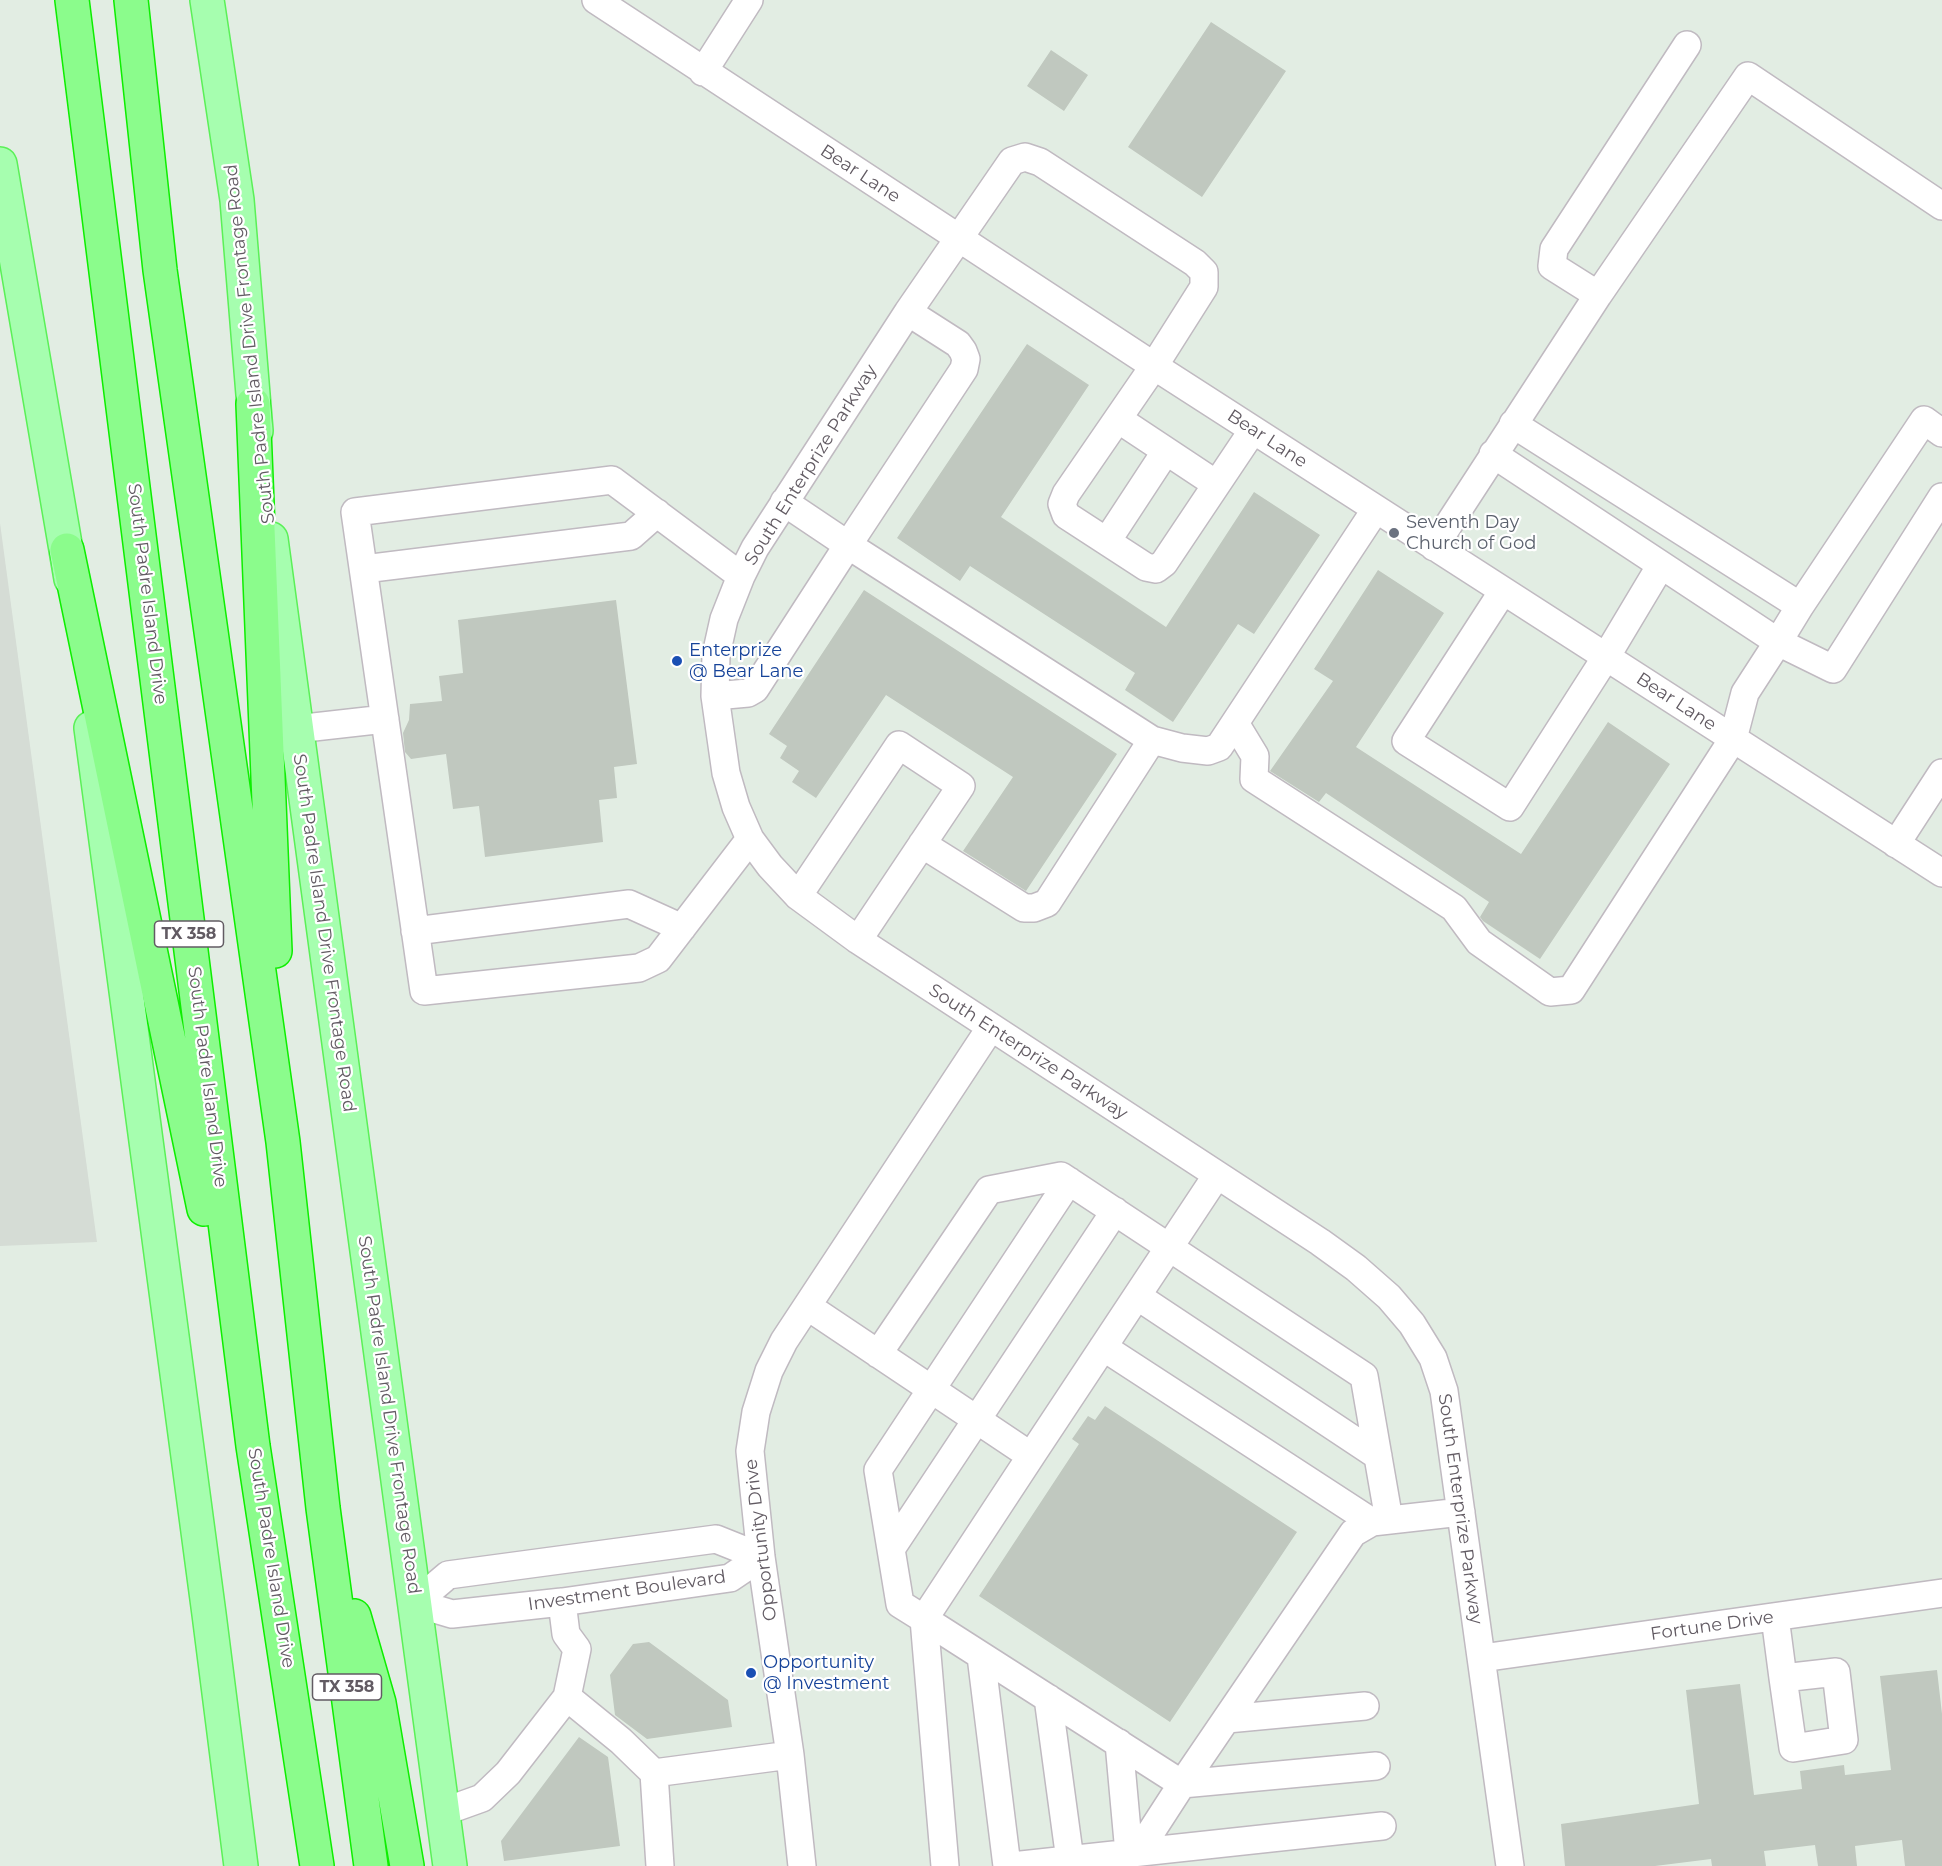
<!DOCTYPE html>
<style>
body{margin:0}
canvas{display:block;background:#e2ede3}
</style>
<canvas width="1942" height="1866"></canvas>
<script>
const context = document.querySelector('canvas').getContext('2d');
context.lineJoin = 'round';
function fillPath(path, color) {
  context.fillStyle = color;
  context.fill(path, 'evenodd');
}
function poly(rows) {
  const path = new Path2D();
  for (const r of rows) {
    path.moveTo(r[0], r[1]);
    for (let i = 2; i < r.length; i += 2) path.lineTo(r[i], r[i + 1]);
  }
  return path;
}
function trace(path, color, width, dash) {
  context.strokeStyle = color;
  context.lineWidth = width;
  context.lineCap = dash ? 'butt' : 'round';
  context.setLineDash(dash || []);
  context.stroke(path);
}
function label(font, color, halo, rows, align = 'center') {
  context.font = font + ' Montserrat,sans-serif';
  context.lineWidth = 4.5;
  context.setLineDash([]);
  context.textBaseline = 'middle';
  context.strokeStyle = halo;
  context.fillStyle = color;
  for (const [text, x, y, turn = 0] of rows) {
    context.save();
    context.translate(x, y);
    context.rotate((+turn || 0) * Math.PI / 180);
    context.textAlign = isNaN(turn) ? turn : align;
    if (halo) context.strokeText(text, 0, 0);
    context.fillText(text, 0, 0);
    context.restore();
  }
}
const industrial = poly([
 [0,523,97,1242,0,1246]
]);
const building = poly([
 [1211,22,1286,71,1202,197,1128,147],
 [1051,50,1088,75,1064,111,1027,86],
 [1027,344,1089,385,1001,517,1166,627,1254,492,1320,535,1254,634,1238,624,1173,722,1125,690,1135,673,970,566,960,581,897,538],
 [1378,570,1444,613,1356,747,1521,854,1608,722,1670,764,1540,959,1483,921,1480,917,1489,902,1326,793,1319,802,1270,771,1333,681,1314,669],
 [864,590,1117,754,1026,891,963,851,1013,777,886,695,816,798,792,782,799,771,780,758,787,746,769,734],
 [616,600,637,764,614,767,617,798,599,800,603,842,485,857,479,806,453,809,446,754,411,759,405,752,403,733,409,720,410,704,442,701,439,676,463,673,458,620],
 [1105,1406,1297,1532,1170,1722,979,1596,1079,1444,1072,1439,1088,1416,1095,1420],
 [649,1642,728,1700,732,1727,647,1739,615,1715,610,1675,633,1644],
 [1937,1670,1942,1714,1942,1866,1905,1866,1902,1840,1855,1846,1857,1866,1818,1866,1815,1845,1764,1851,1766,1866,1712,1866,1711,1859,1655,1866,1565,1866,1561,1824,1699,1804,1686,1690,1740,1684,1754,1795,1802,1789,1800,1771,1844,1765,1845,1775,1891,1770,1880,1676],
 [579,1737,608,1757,620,1846,504,1861,501,1841]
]);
const minor = poly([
 [596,0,1154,366,1942,873],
 [703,72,749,0],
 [1598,295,1552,266,1554,249,1687,45],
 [1118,419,1216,484],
 [1253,430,1164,563,1156,569,1146,567,1066,515,1062,504,1066,494,1154,366,1204,287,1204,272,1195,263,1040,162,1025,157,1012,161,908,312,755,548,741,576,724,619,716,655,715,696,726,773,736,807,750,839,770,866,798,896,858,940,1320,1242,1356,1268,1389,1297,1412,1324,1433,1358,1444,1391,1510,1866],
 [1493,454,1778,642,1800,606,1513,424],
 [784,502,848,545,964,369,966,359,963,351,958,344,908,312],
 [1107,541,1166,451],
 [1434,547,1598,295,1748,76,1942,206],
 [364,569,631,536,657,513],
 [741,576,612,480,355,512,424,991,639,968,658,959,750,839],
 [1503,591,1406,741,1510,807,1606,657,1661,565],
 [1800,606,1924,420,1942,433],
 [715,696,748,693,755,689,848,545,1152,740,1047,903,1034,908,1024,908,922,844],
 [1235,723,1255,756,1254,779,1454,908,1479,942,1550,992,1571,990,1733,739,1745,693,1778,642,1833,669,1942,497],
 [296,729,385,719],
 [1152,740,1182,748,1208,751,1219,747,1376,509],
 [1896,844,1942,773],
 [798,896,899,745,961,786,858,940],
 [415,931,629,904,682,928],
 [1137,1296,1378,1456],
 [807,1306,1031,1456,924,1619,1182,1784,1353,1533,1372,1522,1461,1512],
 [1103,1347,1372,1522],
 [878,1354,989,1190,1061,1176,1364,1376,1389,1520],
 [1031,1456,1217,1175],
 [716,1539,761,1557,730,1578,562,1602,452,1614,415,1603,448,1575,716,1539],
 [891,1549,1115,1211],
 [1775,1617,1783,1678,1793,1748,1844,1740,1836,1672,1783,1678],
 [981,1656,1007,1866],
 [1482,1658,1942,1593],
 [567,1697,621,1741,654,1773,790,1755],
 [1048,1698,1070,1860],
 [1227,1719,1365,1706],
 [1119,1743,1129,1853],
 [654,1773,660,1866],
 [443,1812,482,1798,508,1773,567,1697,577,1649,566,1634,562,1602],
 [1138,1852,1182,1784,1376,1766],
 [802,1866,790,1755,761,1557,750,1451,756,1412,769,1371,784,1341,991,1027],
 [945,1866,924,1619,900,1604,878,1470,1069,1181],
 [1012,1866,1382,1826]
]);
const major = poly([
 [207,0,237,200,256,431],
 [0,164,71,579],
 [271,539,450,1866],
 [91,728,209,1614,241,1866]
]);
const highway = poly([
 [72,0,253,1446,317,1866],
 [131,0,160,270,283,1142,323,1508,371,1866],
 [253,404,275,951],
 [67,550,204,1209],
 [354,1616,379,1703,407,1866]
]);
const markers = [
 [1394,533,6,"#6b7280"],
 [677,661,6,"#1a4fb4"],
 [751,1673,6,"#1a4fb4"]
];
const shields = [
 [189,934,69],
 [347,1687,69]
];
const shieldNames = [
 ["TX 358",189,934],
 ["TX 358",347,1687]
];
const streetNames = [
 ["Bear Lane",860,174,33],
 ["South Padre Island Drive Frontage Road",250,344,-96],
 ["Bear Lane",1267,439,33],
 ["South Enterprize Parkway",811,465,-58],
 ["South Padre Island Drive",147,594,83],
 ["Bear Lane",1676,702,33],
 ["South Padre Island Drive Frontage Road",324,933,82],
 ["South Enterprize Parkway",1028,1052,33],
 ["South Padre Island Drive",207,1077,83],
 ["South Padre Island Drive Frontage Road",389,1415,82],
 ["South Enterprize Parkway",1460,1509,82],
 ["Opportunity Drive",761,1540,-97],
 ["South Padre Island Drive",271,1558,81],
 ["Investment Boulevard",627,1591,-8],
 ["Fortune Drive",1712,1626,-8]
];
const worshipNames = [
 ["Seventh Day",1406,523],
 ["Church of God",1406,544]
];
const transitNames = [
 ["Enterprize",689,651],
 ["@ Bear Lane",689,672],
 ["Opportunity",763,1663],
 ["@ Investment",763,1684]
];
fillPath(industrial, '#d5dcd5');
fillPath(building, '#c0c8bf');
trace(minor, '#c0bac1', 30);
trace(major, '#5bf058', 36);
trace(highway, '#0eee01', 36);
trace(minor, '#fff', 27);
trace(major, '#a6feaf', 33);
trace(highway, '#8bfc8c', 33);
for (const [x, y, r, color] of markers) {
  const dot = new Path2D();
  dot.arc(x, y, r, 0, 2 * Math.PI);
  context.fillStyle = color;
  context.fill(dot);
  trace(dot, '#fff', 2);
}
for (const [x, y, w] of shields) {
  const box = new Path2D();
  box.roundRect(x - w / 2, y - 13, w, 26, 4.5);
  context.fillStyle = '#fff';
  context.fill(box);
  trace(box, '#625b63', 1.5);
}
label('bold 16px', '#625b63', null, shieldNames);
label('18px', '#625b63', '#fff', streetNames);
label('18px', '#5b616d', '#fff', worshipNames, 'left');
label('18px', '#164399', '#fff', transitNames, 'left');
</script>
